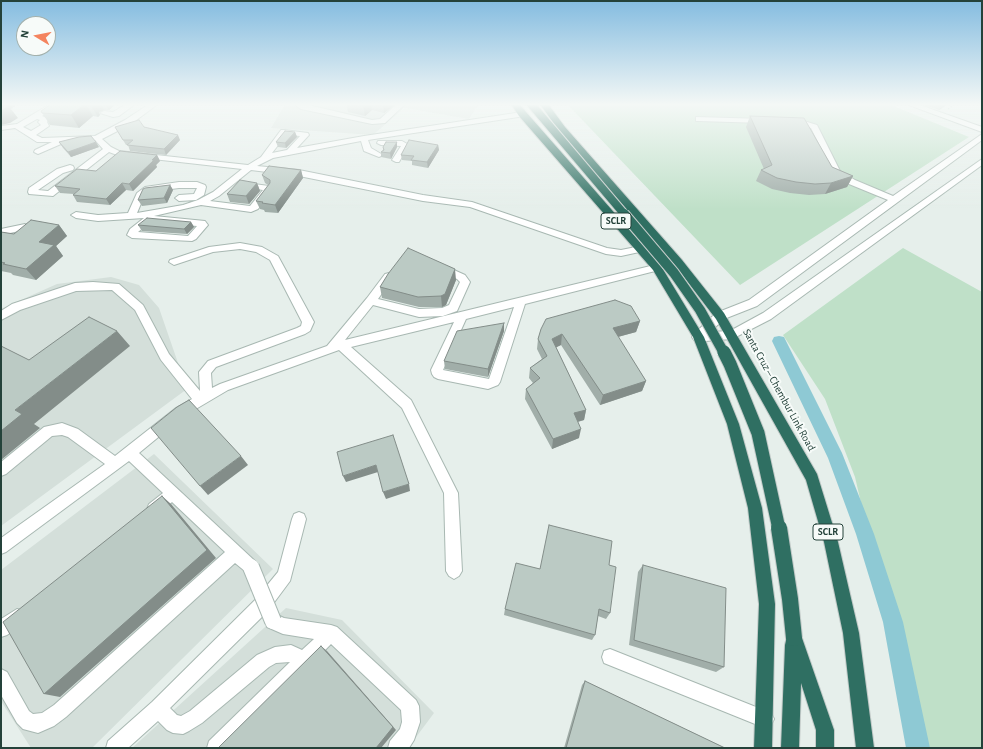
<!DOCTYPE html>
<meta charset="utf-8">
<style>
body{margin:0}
#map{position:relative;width:983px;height:749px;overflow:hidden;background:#e6efeb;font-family:"Alegreya Sans",sans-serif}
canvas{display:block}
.frame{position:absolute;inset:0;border:2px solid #24423a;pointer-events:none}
.north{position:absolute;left:16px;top:16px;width:40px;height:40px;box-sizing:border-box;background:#f7fbf9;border:1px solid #a3b1ad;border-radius:50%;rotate:280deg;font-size:11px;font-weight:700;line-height:16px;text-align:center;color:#24423a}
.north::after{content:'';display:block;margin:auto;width:14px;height:18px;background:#f4845f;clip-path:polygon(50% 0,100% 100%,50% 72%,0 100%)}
</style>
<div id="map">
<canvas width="983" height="749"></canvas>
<div class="frame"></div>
<div class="north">N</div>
</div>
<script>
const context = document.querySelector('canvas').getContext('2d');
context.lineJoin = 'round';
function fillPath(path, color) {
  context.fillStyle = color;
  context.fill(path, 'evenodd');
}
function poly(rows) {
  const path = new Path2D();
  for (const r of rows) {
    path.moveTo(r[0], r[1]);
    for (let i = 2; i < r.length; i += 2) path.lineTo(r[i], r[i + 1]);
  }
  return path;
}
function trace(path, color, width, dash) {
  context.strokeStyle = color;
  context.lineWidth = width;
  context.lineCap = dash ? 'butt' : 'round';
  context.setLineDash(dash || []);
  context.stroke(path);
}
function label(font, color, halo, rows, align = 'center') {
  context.font = font + ' "Alegreya Sans",sans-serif';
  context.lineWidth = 4;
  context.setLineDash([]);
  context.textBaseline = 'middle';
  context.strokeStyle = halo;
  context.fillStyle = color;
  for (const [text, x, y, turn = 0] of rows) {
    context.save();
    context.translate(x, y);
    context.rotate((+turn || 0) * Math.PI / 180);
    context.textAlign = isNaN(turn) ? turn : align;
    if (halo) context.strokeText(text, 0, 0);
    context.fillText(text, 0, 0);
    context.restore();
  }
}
const built = poly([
 [285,104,479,104,469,119,404,108,373,135,271,128],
 [111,277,139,285,159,308,187,389,1,526,1,307,3,308,57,284],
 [154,454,273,569,92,748,31,748,1,701,1,570],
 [286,608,342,620,434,713,408,748,132,748]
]);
const green = poly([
 [567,104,889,104,969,137,740,285],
 [903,248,982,292,982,748,918,748,855,477,825,399,783,335]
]);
const canal = poly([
 [779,336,784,337,842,453,874,534,903,622,930,748,906,748,883,622,856,534,828,458,772,341,774,337,779,336]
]);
const path = poly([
 [948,109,955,104]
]);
const minor = poly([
 [50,104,58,105,42,116,49,119,47,122,49,126,36,135,42,138,95,136,125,120,149,104,158,104,131,124,102,139,111,147,119,151,248,165,261,157,281,130,284,130,308,133,309,135,297,148,364,136,522,112,526,114,525,116,368,140,371,148,383,155,379,157,364,151,361,141,273,158,257,166,299,170,423,195,472,202,607,248,621,250,641,246,646,249,644,251,621,256,606,254,470,207,423,201,299,176,251,170,219,196,210,201,250,206,263,190,239,186,238,184,239,182,269,186,272,190,258,209,251,212,201,205,154,216,205,221,208,225,196,239,192,241,132,238,127,235,130,229,144,218,98,221,76,218,71,215,76,212,98,215,128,213,137,193,145,187,179,182,197,182,205,185,206,187,204,195,196,200,179,201,175,198,179,195,194,194,197,188,179,188,148,192,145,194,137,213,183,205,198,200,213,192,242,169,117,155,109,152,53,196,29,194,28,192,29,188,57,169,70,165,73,166,74,168,73,170,63,173,38,190,48,191,103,149,95,140,62,142,61,144,38,154,34,152,35,150,52,142,37,142,15,128,1,130,1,126,17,124,50,104],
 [37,119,40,120,38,122,41,125,31,131,23,127,37,119],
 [286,135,300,136,287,150,272,153,286,135],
 [150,222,197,226,188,236,138,232,150,222],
 [126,104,134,105,119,116,113,117,100,113,104,111,113,112,126,104],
 [294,104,304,104,372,120,380,119,397,104,405,104,385,123,372,124,301,109,294,104],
 [906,104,917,104,982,127,982,132,906,104],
 [696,117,764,119,768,121,764,123,699,121,696,121,696,117],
 [789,120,804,121,817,125,840,171,855,180,893,196,982,134,982,140,757,306,724,319,710,332,730,331,763,313,982,159,982,165,771,319,732,339,705,341,694,340,692,337,694,334,716,313,749,300,888,200,849,184,834,174,811,128,803,125,789,124,789,120],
 [378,141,402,141,409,145,399,162,396,162,392,160,401,146,381,145,377,143,378,141],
 [25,224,30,227,28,229,1,235,1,229,25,224],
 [240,243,262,247,278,256,314,322,310,331,305,334,216,367,211,373,212,388,220,384,327,346,367,298,385,274,389,273,394,276,378,299,419,309,442,308,449,305,460,282,457,279,437,270,436,268,437,266,445,266,465,275,470,282,457,311,443,316,419,317,373,305,345,340,667,262,672,265,667,268,525,304,500,382,498,385,488,389,438,379,434,377,432,374,431,370,454,322,351,347,411,400,458,493,462,571,459,576,454,579,449,576,446,571,444,493,402,408,339,350,228,390,184,416,139,453,256,562,259,567,256,572,251,575,246,572,235,563,66,717,54,726,38,733,23,729,17,723,1,695,1,669,7,672,29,711,33,714,42,713,54,705,225,552,172,502,159,514,154,516,149,514,147,509,149,504,163,493,129,461,6,552,1,554,1,538,105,464,68,437,62,435,52,436,6,474,1,476,1,462,44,427,62,423,78,429,115,456,176,408,192,399,161,360,135,310,112,290,76,291,20,310,1,320,1,311,12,304,75,283,93,282,119,284,143,305,169,354,200,391,199,372,208,361,297,328,301,326,302,322,270,260,256,252,240,249,213,252,174,265,169,262,170,260,209,247,240,243],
 [514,307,489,379,443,370,466,319,514,307],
 [299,512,304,514,306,519,290,581,267,612,170,708,177,715,181,716,190,711,257,655,275,647,291,645,302,650,314,639,283,634,267,627,265,621,267,615,273,613,284,618,331,625,337,627,416,700,419,706,420,722,414,740,409,748,388,748,390,741,400,729,402,722,401,710,331,644,229,748,207,748,209,741,290,662,276,663,269,667,202,723,189,731,183,734,173,733,167,730,158,721,128,748,106,748,108,741,152,702,255,600,278,572,292,519,294,514,299,512],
 [17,609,23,611,25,617,23,623,7,635,1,637,1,619,17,609],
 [610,649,771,713,774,719,771,725,765,728,604,663,602,657,604,651,610,649]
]);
const highway = poly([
 [511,104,519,104,661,266,704,337,739,424,762,508,775,604,772,748,754,748,759,604,748,508,727,424,693,337,653,270,519,116,511,104],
 [540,104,548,104,565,127,682,260,724,313,817,474,838,542,859,633,874,748,856,748,843,633,824,542,806,480,716,319,674,264,559,131,540,104],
 [794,630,800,632,802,638,834,730,834,748,816,748,816,730,801,683,799,748,781,748,785,645,788,632,794,630]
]);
const minorBridge = poly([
 [251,567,273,621]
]);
const highwayBridgeFar3 = poly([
 [531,104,625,215]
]);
const highwayBridgeFar2 = poly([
 [624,214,674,273,700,310,724,353]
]);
const highwayBridgeFar1 = poly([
 [724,352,730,364,758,433,779,529]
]);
const highwayBridge = poly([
 [779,528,790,599,794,638]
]);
const wall = poly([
 [51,104,116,104,109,110,104,110,99,112,99,113,100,115,98,117,93,116,79,128,50,125,41,111],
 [345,104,396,104,384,113,372,110,365,116,348,112,346,104],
 [921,104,948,104,939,110],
 [750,116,832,167,853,176,847,187,825,194,809,195,790,193,772,189,756,181,761,170,764,169,746,127],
 [115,127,144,127,180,140,166,155,130,151,128,145,126,145],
 [295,132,297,137,286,148,278,147,276,142],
 [59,142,99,147,71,157,63,148],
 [438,145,439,150,428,168,412,165,412,161,402,160,401,155],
 [383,147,397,147,391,159,381,157,381,152,383,150],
 [157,155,160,161,156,165,157,167,133,191,126,190,110,205,77,202,73,195,74,194,60,193,55,186,96,171],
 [301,170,303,178,278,213,265,212,264,210,260,209,256,201,268,185,265,183,262,175],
 [257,183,260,191,249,204,230,202,227,194],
 [170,185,173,190,167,203,142,206,138,200],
 [191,222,194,227,187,234,142,231,138,225],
 [59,225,67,236,56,246,63,256,36,280,13,275,11,273,1,271,1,232,14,234],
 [456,280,446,305,442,307,419,307,382,298,380,287],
 [640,321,636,332,618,337,646,381,642,391,600,405,561,345,556,347,586,410,584,420,578,422,579,438,552,449,525,399,526,389,533,383,529,378,530,368,542,359,537,349,538,339,541,329],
 [504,323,504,331,488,377,445,369,444,361],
 [609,565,610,613,606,619,598,616,595,635,592,640,504,615,505,609,540,569],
 [643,565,724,667,716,672,629,645,638,572],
 [585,681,725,748,564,748,582,685]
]);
const shadedWall = poly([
 [1,104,18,104,11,109,18,118,10,123,1,125],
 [86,104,93,116,79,128,71,115],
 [90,104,101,104,104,110,99,112,99,113,100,115,98,117],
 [105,104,116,104,109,110],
 [363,104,371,104,372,110,365,116],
 [383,104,396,104,384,113],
 [943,104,948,104,939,110],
 [295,132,297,137,286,148,285,143],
 [178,135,180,140,166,155,164,149],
 [96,142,99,147,71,157,68,152],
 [397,142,397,147,391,159,390,153],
 [438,145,439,150,428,168,427,162],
 [157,155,160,161,156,165,157,167,133,191,129,184],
 [301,170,303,178,278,213,275,205],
 [853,176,847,187,825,194,831,183],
 [122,183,126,190,110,205,106,199],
 [257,183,260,191,249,204,246,196],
 [170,185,173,190,167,203,164,198],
 [191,222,194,227,187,234,184,229],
 [59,225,67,236,56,246,63,256,36,280,26,269,39,242],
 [455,269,456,280,446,305,442,307,441,296],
 [640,321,636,332,610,339,613,328],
 [504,323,504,331,488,377,488,369],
 [117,331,130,346,34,424,40,428,1,460,1,431,15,410],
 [562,334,561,345,551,350,552,339],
 [646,381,642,391,600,405,603,395],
 [586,410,584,420,572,423,574,413],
 [581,429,579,438,552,449,553,439],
 [241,456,248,465,208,495,200,486],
 [376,465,378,472,346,482,343,476],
 [409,484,410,491,386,499,383,492],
 [162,496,171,504,216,558,60,697,44,694],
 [321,646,327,651,396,730,381,748,376,748]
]);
const building = poly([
 [51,104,85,104,71,115,42,113,41,111,51,104],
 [1,105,9,106,1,111,1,105],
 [750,116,804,118,832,167,853,176,831,183,815,184,796,182,777,178,761,170,772,165,750,116],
 [139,120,144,127,178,135,164,149,127,145,133,140,123,140,115,127,139,120],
 [285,131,295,132,285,143,276,142,285,131],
 [91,136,96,142,68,152,59,142,79,137,91,136],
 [409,140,438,145,427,162,411,160,414,156,401,155,409,140],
 [386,142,397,142,390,153,381,152,384,150,383,147,386,142],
 [120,151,157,155,152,160,154,160,129,184,122,183,106,199,73,195,80,189,55,186,77,169,96,171,120,151],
 [269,166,301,170,275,205,262,203,263,202,256,201,270,183,270,180,262,175,269,166],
 [240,180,257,183,246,196,227,194,240,180],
 [170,185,164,198,138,200,143,189,145,188,170,185],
 [147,218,191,222,184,229,138,225,147,218],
 [31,220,59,225,39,242,54,245,26,269,3,264,5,263,1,262,1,232,14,234,31,220],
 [408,248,455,269,445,294,441,296,418,297,380,287,388,274,408,248],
 [615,300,631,306,640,321,613,328,646,381,603,395,562,334,552,339,586,410,574,413,581,429,553,439,526,389,540,378,530,368,547,356,538,339,541,329,546,319,615,300],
 [89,317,117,331,15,410,22,414,1,431,1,346,29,360,89,317],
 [504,323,488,369,444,361,457,331,504,323],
 [189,400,241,456,200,486,151,428,177,407,189,400],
 [393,435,409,484,383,492,376,465,343,476,337,452,393,435],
 [162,496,207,550,44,694,3,622,162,496],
 [549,525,612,541,609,565,616,567,610,613,599,609,595,635,505,609,516,563,540,569,549,525],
 [643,565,726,588,724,667,634,640,643,565],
 [321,646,393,727,376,748,218,748,321,646],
 [585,681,725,748,566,748,585,681]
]);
const shields = [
 [616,221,30],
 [828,532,30]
];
const shieldNames = [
 ["SCLR",616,221],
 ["SCLR",828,532]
];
const streetNames = [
 ["Santa Cruz – Chembur Link Road",779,390,61]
];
fillPath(built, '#d4dfda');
fillPath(green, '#bfe0c8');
fillPath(canal, '#8ec9d4');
trace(minor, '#a8b8b2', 2);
trace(highway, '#c2cac8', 2);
trace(path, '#86b3a5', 1.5, [1.5, 2]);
fillPath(minor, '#fff');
fillPath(highway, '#2f6f62');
trace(minorBridge, '#a8b8b2', 18, []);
trace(highwayBridgeFar3, '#c2cac8', 10, []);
trace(highwayBridgeFar2, '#c2cac8', 12, []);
trace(highwayBridgeFar1, '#c2cac8', 15, []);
trace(highwayBridge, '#c2cac8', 18, []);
trace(minorBridge, '#fff', 16);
trace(highwayBridgeFar3, '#2f6f62', 8);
trace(highwayBridgeFar2, '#2f6f62', 10);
trace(highwayBridgeFar1, '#2f6f62', 13);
trace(highwayBridge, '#2f6f62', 16);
fillPath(wall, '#a1aea9');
fillPath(shadedWall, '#838d89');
fillPath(building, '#bbcac4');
trace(building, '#838d89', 1);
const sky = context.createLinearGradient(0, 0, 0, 209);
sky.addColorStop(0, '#84bce0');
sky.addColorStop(0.5, '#f4f8f6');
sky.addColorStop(1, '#f4f8f600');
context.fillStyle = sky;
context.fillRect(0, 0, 983, 209);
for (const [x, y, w] of shields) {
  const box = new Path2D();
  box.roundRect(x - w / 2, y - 8, w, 16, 3);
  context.fillStyle = '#f7fbf9';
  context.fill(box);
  trace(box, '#24423a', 1);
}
label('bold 10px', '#24423a', null, shieldNames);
label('11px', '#24423a', '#f7fbf9', streetNames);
</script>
